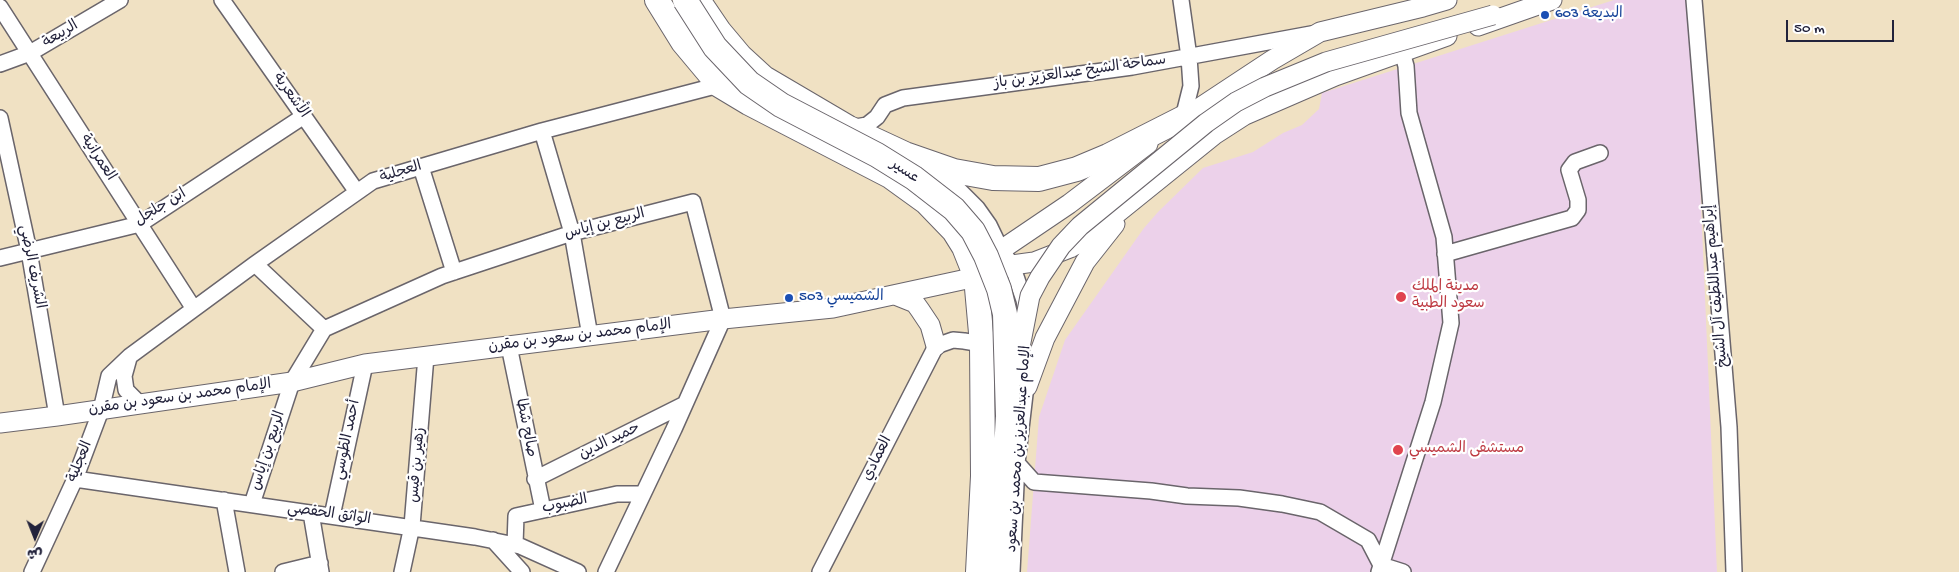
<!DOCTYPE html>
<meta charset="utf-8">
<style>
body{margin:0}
#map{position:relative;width:1959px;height:572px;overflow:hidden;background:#f0e1c3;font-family:"Gochi Hand","Playpen Sans Arabic",sans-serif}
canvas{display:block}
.north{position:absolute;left:10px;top:512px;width:50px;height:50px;-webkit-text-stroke:4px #fff;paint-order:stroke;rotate:181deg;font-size:14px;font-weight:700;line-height:20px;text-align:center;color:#22223b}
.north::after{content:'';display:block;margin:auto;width:18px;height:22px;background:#22223b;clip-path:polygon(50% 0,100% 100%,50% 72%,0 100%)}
.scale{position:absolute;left:1786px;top:20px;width:108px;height:22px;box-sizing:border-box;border:2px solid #22223b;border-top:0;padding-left:6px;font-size:15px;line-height:18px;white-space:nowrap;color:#22223b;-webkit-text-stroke:4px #fff;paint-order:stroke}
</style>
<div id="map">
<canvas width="1959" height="572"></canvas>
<div class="north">ش</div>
<div class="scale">50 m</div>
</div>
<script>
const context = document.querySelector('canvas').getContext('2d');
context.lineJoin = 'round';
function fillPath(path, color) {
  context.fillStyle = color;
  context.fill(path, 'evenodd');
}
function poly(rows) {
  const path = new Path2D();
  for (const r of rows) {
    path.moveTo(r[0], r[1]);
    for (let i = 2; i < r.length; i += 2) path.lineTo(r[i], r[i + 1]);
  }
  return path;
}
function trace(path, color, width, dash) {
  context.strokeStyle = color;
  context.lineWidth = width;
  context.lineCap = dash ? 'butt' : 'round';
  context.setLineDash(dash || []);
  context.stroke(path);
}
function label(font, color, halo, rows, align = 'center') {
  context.font = font + ' "Gochi Hand","Playpen Sans Arabic",sans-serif';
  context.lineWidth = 4.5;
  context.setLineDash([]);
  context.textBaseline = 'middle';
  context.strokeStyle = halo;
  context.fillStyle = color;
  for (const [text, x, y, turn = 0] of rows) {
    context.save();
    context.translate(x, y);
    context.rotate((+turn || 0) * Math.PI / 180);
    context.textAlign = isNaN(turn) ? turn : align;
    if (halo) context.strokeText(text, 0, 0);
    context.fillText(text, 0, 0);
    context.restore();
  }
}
const built = poly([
 [1614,0,1692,0,1717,572,1027,572,1039,417,1065,340,1144,228,1158,212,1203,168,1253,152,1283,133,1302,125,1319,109,1322,93]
]);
const minor = poly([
 [222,0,357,192],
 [1181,0,1189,57,1191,86,1183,118],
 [1694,0,1729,427,1734,572],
 [0,7,194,309],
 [0,64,30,53,120,0],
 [0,118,29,251,57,416],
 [850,128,867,125,877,117,885,105,903,98,1132,67,1311,34],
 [542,131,572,233,590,336],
 [421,167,454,272],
 [932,170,959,190,977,208,989,225,1001,250,1012,265,1024,300,1026,311],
 [1445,254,1572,218,1578,210,1578,200,1569,170,1575,162,1600,153],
 [0,258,140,224,304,116],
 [255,264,324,329],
 [509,346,543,510],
 [129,358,124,376,126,390,140,404],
 [1017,463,1034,482,1151,491,1187,496,1239,498,1282,504,1320,512,1368,540,1381,565,1403,572],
 [75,479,475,537,520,546,578,572],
 [535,479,685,404],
 [224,500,237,572],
 [252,504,292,382,324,329,442,276,572,233,693,202,723,319,674,429,606,572],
 [311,513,321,572],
 [332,516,365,364],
 [493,540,522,572],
 [515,545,516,516,617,494,643,494],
 [32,572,75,479,101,410,109,376,130,356,255,264,373,181,542,131,719,85],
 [283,572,320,563],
 [402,572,412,526,426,356],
 [820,572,936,346,953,340,964,341,982,344,982,352],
 [1012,572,1017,463,1027,377],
 [1379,572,1433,402,1451,323,1444,237,1409,113,1406,66,1402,52]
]);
const tertiary = poly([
 [1478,26,1552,0],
 [1172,126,1272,60,1320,32,1423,7,1447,0],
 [1001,250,1069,204,1148,144],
 [895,295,915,303,920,310,930,325,936,346],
 [1027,387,1045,338,1085,262,1115,224],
 [0,423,57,416,292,382,365,364,723,319,833,308,976,277,1012,265,1034,262,1070,248,1085,239,1214,135,1245,115,1335,76,1447,36]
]);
const primary = poly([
 [657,0,683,42,719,85,749,103,890,176,926,202,954,231,964,247,976,277],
 [702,6,719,31,740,56,764,78,849,128,905,154,954,171,993,178,1039,179,1077,169,1108,156,1183,118],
 [978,572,983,476,982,344,976,277,1001,250],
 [999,572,1008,416]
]);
const tertiaryBridge = poly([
 [1014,378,1030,296,1040,277,1061,246,1080,226,1206,123,1236,102,1265,87,1326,62,1493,15]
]);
const primaryBridge = poly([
 [685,0,715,47,749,83,781,105,877,155,914,178,954,209,973,231,986,256,999,289,1005,314,1008,416]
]);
const markers = [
 [1545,15,5,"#1a4fb4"],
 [1401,297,6,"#e0444e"],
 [789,298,5,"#1a4fb4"],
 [1398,450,6,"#e0444e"]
];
const transitNames = [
 ["البديعة 603",1555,15],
 ["الشميسي 503",799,298]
];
const streetNames = [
 ["الربيعة",61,35,-31],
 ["سماحة الشيخ عبدالعزيز بن باز",1080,73,-8],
 ["الأشعرية",290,96,55],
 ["العمرانية",97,158,57],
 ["عسير",904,172,33],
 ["العجلية",401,173,-17],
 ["ابن جلجل",161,208,-31],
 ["الربيع بن إياس",605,225,-15],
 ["الشريف الرضي",31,267,79],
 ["إبراهيم عبداللطيف آل الشيخ",1717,286,-95],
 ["الإمام محمد بن سعود بن مقرن",580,337,-7],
 ["الإمام محمد بن سعود بن مقرن",180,398,-8],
 ["صالح شطا",525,428,79],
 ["أحمد الطوسي",348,440,-78],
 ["حميد الدين",610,442,-26],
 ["الإمام عبدالعزيز بن محمد بن سعود",1020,449,-86],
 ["الربيع بن إياس",269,451,-72],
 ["العمادي",878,459,-63],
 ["العجلية",81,462,-68],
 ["زهير بن قيس",418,465,-85],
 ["الضبوب",565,505,-12],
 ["الواثق الحفصي",329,515,8]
];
const healthNames = [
 ["مدينة الملك",1412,288],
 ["سعود الطبية",1412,305],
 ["مستشفى الشميسي",1409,450]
];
fillPath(built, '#ecd1ea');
trace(minor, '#6a656b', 18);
trace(tertiary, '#6a656b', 21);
trace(primary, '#6a656b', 26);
trace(minor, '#fff', 15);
trace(tertiary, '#fff', 19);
trace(primary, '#fff', 24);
trace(tertiaryBridge, '#6a656b', 21, []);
trace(primaryBridge, '#6a656b', 26, []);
trace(tertiaryBridge, '#fff', 19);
trace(primaryBridge, '#fff', 24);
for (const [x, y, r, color] of markers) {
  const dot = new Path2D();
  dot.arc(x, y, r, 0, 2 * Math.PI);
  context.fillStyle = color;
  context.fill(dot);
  trace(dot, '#fff', 2);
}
label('15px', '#164399', '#fff', transitNames, 'left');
label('15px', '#22223b', '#fff', streetNames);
label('15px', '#be3a42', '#fff', healthNames, 'left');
</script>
